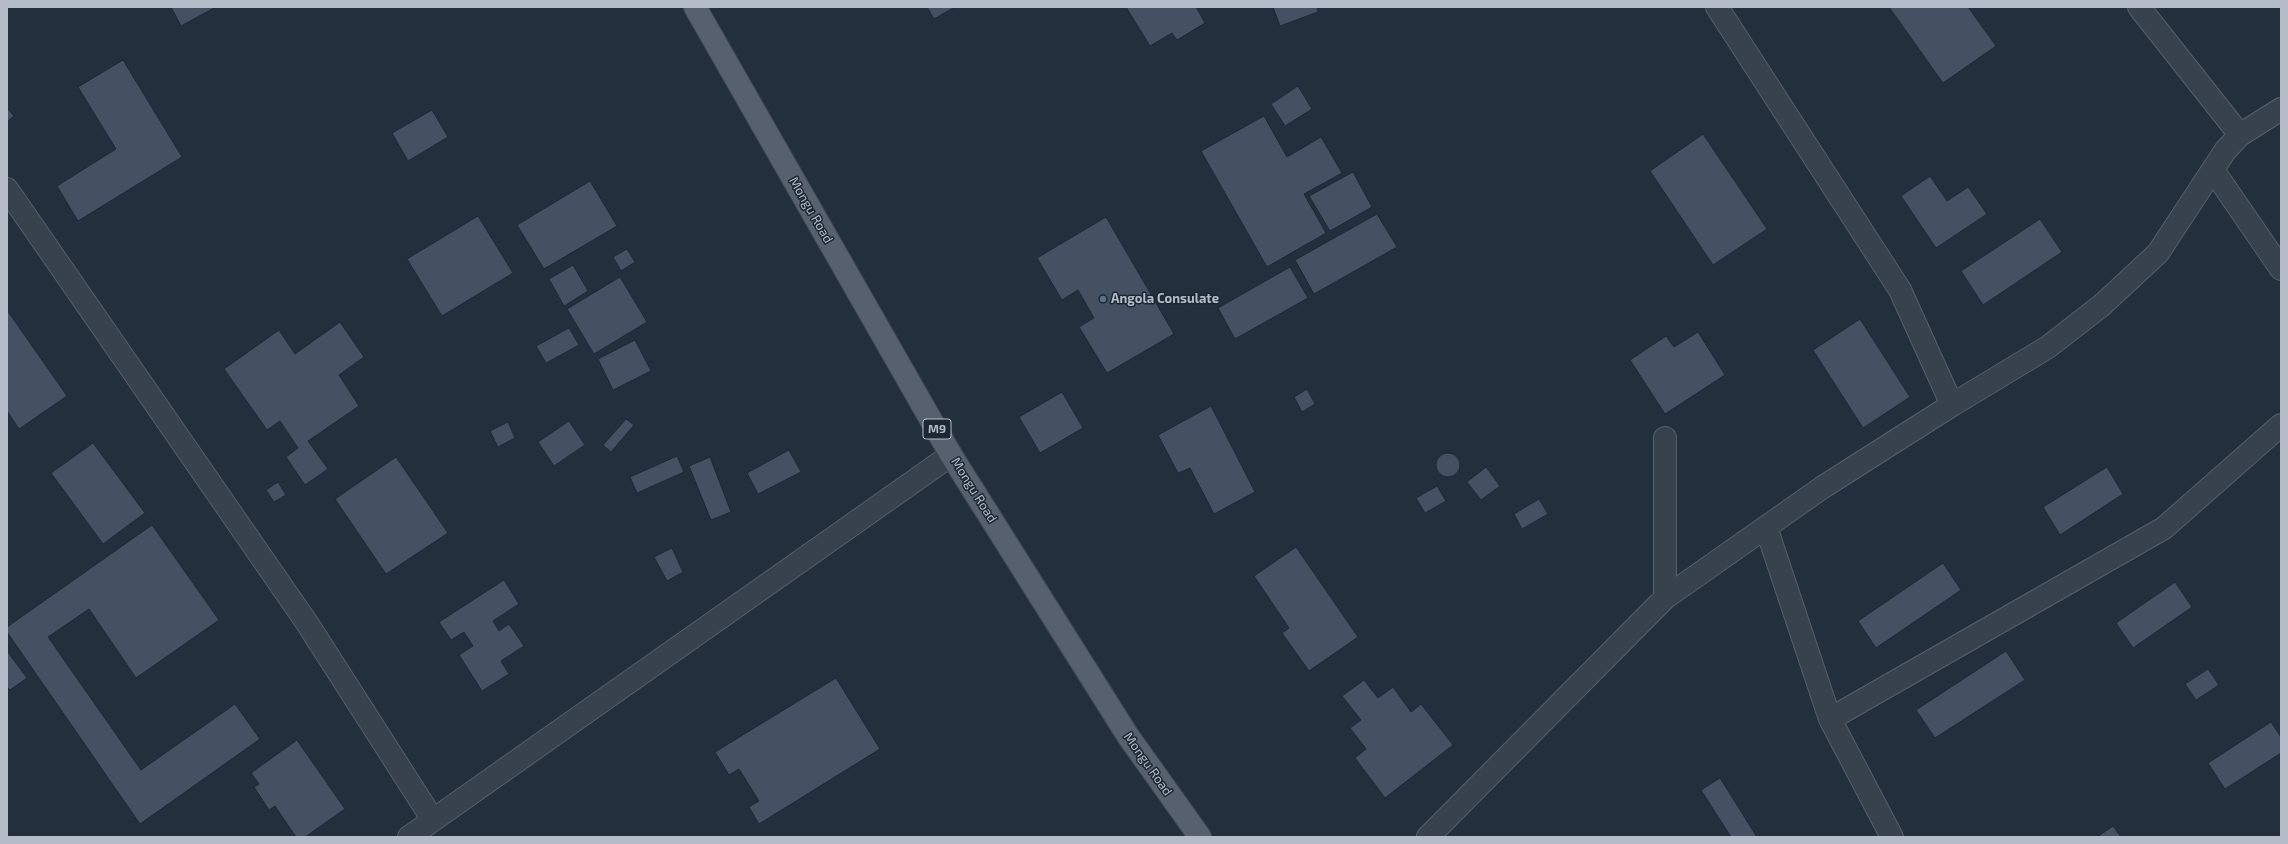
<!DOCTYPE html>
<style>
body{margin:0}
#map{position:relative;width:2288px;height:844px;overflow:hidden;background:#242f3e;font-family:"Exo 2",sans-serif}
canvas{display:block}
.frame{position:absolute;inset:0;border:8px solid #b4bcc9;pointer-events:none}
</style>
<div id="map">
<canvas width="2288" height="844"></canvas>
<div class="frame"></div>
</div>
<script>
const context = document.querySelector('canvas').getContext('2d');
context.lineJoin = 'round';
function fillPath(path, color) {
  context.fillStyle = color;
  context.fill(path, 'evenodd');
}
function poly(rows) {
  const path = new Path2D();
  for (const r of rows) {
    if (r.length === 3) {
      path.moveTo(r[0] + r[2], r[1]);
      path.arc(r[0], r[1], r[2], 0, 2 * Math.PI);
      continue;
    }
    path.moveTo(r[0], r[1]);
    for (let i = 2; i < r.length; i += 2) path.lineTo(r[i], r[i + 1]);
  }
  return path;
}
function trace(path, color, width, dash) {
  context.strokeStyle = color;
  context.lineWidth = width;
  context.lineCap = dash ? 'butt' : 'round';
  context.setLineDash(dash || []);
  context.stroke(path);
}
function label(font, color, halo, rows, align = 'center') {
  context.font = font + ' "Exo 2",sans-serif';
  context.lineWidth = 3;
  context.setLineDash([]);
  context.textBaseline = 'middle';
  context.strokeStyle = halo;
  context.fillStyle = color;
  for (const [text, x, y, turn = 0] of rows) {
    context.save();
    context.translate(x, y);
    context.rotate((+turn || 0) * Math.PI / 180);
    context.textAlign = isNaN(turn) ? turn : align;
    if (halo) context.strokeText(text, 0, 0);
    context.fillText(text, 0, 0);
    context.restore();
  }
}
const building = poly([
 [171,7,216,7,181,26,171,7],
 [927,7,955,7,934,19,927,7],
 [1126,7,1196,7,1205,23,1177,40,1172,33,1150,46,1126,7],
 [1273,7,1317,7,1318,12,1280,26,1273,7],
 [1889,7,1968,7,1996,46,1943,83,1889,7],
 [123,60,182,157,78,221,57,186,116,149,78,87,123,60],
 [1298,86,1312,109,1285,126,1271,104,1298,86],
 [7,108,14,116,7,122,7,108],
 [432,110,448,137,408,161,392,133,432,110],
 [1264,116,1287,157,1321,137,1342,173,1304,194,1326,233,1267,267,1201,151,1264,116],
 [1703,134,1767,229,1713,265,1650,171,1703,134],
 [1353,172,1372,207,1330,231,1309,196,1353,172],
 [1930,176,1947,201,1968,187,1987,214,1936,248,1901,196,1930,176],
 [590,181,617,226,544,269,517,225,590,181],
 [1377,214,1397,247,1314,294,1295,260,1377,214],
 [478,216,513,273,442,316,407,259,478,216],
 [1106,217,1174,334,1107,373,1079,327,1094,318,1078,290,1062,300,1037,258,1106,217],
 [2040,219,2062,252,1983,305,1961,271,2040,219],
 [627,249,635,262,621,271,613,257,627,249],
 [573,265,588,291,564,306,549,279,573,265],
 [1290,267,1308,298,1235,339,1218,308,1290,267],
 [620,277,647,322,594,354,567,309,620,277],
 [7,310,67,396,19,429,7,411,7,310],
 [1860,319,1910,397,1863,428,1813,350,1860,319],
 [340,322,364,357,339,375,359,406,308,441,328,469,305,485,286,457,298,448,280,421,267,430,224,369,279,330,295,354,340,322],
 [569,328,579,345,546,363,536,346,569,328],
 [1698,332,1725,375,1665,414,1630,360,1666,336,1674,347,1698,332],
 [635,340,651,371,613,390,598,359,635,340],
 [1307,389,1315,404,1302,412,1294,397,1307,389],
 [1062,392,1083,428,1040,453,1019,417,1062,392],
 [1211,406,1255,492,1214,514,1190,468,1178,473,1158,435,1211,406],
 [626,419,634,425,611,452,603,445,626,419],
 [569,421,585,445,554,466,538,442,569,421],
 [508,422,515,438,498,447,490,431,508,422],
 [93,443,145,513,103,544,51,473,93,443],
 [789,450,801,472,758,494,747,473,789,450],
 [1448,465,12],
 [677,456,684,472,637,493,630,477,677,456],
 [396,457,448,533,386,574,335,499,396,457],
 [710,457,731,512,711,520,689,466,710,457],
 [1486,467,1500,486,1481,500,1467,482,1486,467],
 [2107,467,2123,494,2060,535,2043,507,2107,467],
 [278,482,286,495,274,502,266,490,278,482],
 [1437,486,1446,501,1425,513,1416,498,1437,486],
 [1539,499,1548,514,1522,529,1514,514,1539,499],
 [152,525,219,620,136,678,89,609,48,637,141,770,235,704,260,739,140,824,7,632,7,627,152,525],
 [1296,547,1358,637,1309,671,1282,633,1289,628,1254,576,1296,547],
 [672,548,683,572,667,581,654,557,672,548],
 [1943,563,1961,590,1876,648,1858,621,1943,563],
 [504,580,519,604,493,621,499,631,509,624,524,646,501,661,509,674,482,691,459,655,473,646,464,632,451,640,439,622,504,580],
 [2175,582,2192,607,2133,648,2116,623,2175,582],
 [7,651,27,678,10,690,7,687,7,651],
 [2006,651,2025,680,1935,738,1916,710,2006,651],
 [2208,669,2219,685,2196,700,2185,684,2208,669],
 [836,678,880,749,759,824,749,807,759,801,739,769,729,775,715,752,836,678],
 [1364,680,1378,698,1393,687,1411,712,1421,704,1453,745,1385,798,1355,758,1366,749,1350,728,1361,720,1342,696,1364,680],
 [2271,722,2281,737,2281,753,2225,789,2208,763,2271,722],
 [297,740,345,809,305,837,296,837,275,806,269,810,254,787,259,784,251,773,297,740],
 [1720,778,1757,837,1731,837,1701,790,1720,778],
 [2113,826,2121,837,2097,837,2113,826]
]);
const minor = poly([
 [1717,7,1900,290,1952,405],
 [2139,7,2240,135],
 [2213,170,2281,269],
 [7,189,307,623,433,820],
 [1665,438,1665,598],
 [1766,527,1830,719,2164,528,2281,425],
 [1830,719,1892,837],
 [409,837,951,455],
 [1428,837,1665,598,1823,487,1952,405,2048,347,2102,305,2158,253,2225,151,2240,135,2281,109]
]);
const major = poly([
 [695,7,951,455,1128,736,1200,837]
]);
const markers = [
 [1103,299,4,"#5c6f8a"]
];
const shields = [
 [937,429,28]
];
const shieldNames = [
 ["M9",937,429]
];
const streetNames = [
 ["Mongu Road",811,210,60],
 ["Mongu Road",974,490,58],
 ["Mongu Road",1148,764,55]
];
const poiNames = [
 ["Angola Consulate",1111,299]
];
fillPath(building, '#455162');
trace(building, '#1f2835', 1);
trace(minor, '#565f6c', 24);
trace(major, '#414a57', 24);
trace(minor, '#38414e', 22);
trace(major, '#56606e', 22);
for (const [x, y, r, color] of markers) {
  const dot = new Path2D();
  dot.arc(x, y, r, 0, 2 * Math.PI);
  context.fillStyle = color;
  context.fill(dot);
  trace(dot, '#1d2633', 1.5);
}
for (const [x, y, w] of shields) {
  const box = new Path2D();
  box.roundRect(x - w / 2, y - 10, w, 20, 3);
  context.fillStyle = '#1d2633';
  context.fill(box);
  trace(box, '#b4bcc9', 1);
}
label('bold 12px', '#b4bcc9', null, shieldNames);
label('13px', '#b4bcc9', '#1d2633', streetNames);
label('bold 13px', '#b4bcc9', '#1d2633', poiNames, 'left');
</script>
